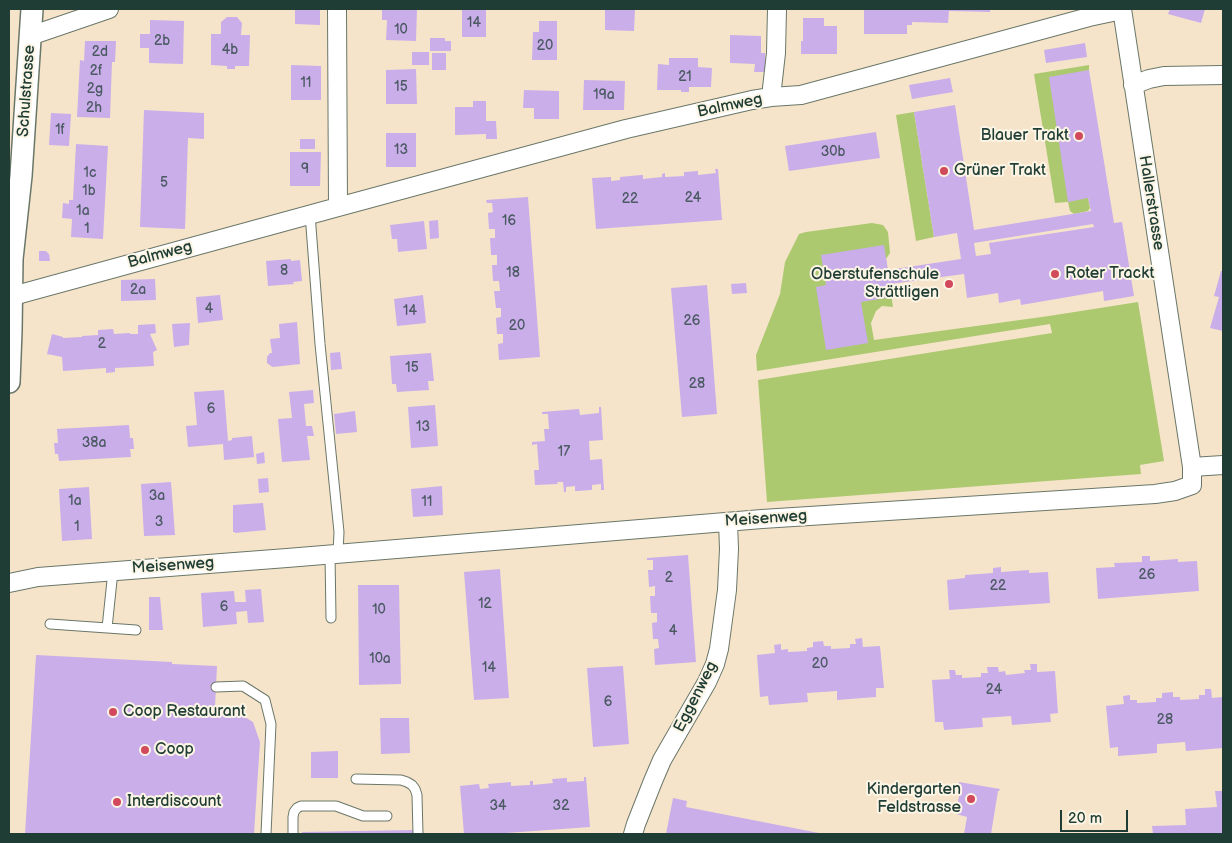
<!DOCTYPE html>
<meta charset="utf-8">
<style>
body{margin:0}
#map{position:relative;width:1232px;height:843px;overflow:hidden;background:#f6e4ca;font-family:"Balsamiq Sans",sans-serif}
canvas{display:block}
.frame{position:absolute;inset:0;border:10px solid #1f3d34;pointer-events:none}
.scale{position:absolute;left:1060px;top:810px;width:68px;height:22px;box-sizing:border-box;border:2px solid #1f3d34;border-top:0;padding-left:6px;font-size:15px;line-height:18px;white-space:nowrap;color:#1f3d34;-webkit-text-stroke:4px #fcf5e5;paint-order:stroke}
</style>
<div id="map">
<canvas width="1232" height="843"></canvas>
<div class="frame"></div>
<div class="scale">20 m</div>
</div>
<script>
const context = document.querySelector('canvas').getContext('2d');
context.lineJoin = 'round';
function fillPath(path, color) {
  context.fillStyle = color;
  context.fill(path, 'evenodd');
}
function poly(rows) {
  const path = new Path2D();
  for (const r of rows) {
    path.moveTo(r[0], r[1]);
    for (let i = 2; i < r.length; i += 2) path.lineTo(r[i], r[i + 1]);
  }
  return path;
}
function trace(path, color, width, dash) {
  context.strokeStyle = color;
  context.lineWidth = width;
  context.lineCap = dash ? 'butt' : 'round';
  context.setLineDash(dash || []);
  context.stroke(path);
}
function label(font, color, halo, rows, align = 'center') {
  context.font = font + ' "Balsamiq Sans",sans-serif';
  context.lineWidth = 4;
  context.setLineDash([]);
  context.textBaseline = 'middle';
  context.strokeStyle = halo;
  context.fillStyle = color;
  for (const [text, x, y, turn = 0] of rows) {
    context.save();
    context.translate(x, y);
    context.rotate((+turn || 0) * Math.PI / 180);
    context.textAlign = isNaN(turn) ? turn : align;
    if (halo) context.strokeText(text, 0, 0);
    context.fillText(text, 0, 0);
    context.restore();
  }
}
const green = poly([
 [1089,65,1088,198,1090,208,1088,211,1074,214,1070,211,1068,202,1055,203,1034,74],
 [914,112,934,237,916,241,896,115],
 [872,223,883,225,888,232,890,253,886,259,893,307,882,306,876,311,871,323,874,340,1049,316,1138,302,1164,461,1140,465,1141,474,767,502,758,380,1052,333,1050,324,757,371,756,355,780,294,785,262,799,234,806,232]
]);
const building = poly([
 [295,9,320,9,320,25,295,24],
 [382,9,417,9,416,41,386,40,387,20,382,20],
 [462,9,486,9,486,37,462,37],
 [605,9,635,9,634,31,605,30],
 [864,9,990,9,990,12,949,11,948,23,912,22,912,25,907,25,907,34,864,34],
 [1170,9,1205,9,1201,23,1168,14],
 [227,17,237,17,242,23,241,35,250,35,249,66,235,66,235,69,227,69,227,66,211,65,211,34,221,34,221,22],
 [803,18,824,18,824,26,837,26,837,54,801,54,801,41,803,41],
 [150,20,184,21,183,64,149,63,149,48,140,48,140,34,150,34],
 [539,21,557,21,557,60,532,60,533,32,539,32],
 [730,35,761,36,761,53,765,53,765,72,754,72,755,64,730,63],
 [430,38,445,38,445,41,451,41,451,51,430,51],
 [85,41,116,41,115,62,112,62,110,118,77,117,80,60,84,61],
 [1085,43,1087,57,1046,63,1044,50],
 [412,52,429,52,429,65,412,65],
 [432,53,446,53,446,70,432,70],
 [669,58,698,58,698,67,712,68,711,87,689,87,689,92,681,92,681,90,657,90,658,64,669,65],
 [291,65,321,66,321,100,291,100],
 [416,69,417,104,386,104,386,70],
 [1089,70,1114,223,1122,222,1134,296,1104,301,1103,291,1021,305,1020,299,999,303,998,293,967,298,964,274,890,284,892,297,861,302,868,343,826,350,816,287,826,285,821,255,884,245,888,270,961,259,957,233,934,237,914,112,955,105,974,230,1091,211,1088,198,1068,202,1049,77],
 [1093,224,1094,227,989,243,991,254,976,256,974,243],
 [950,78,953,92,912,99,909,85],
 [584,80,625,81,624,110,583,110],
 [524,90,559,91,559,119,534,119,534,108,523,108],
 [473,101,486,101,486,121,496,121,497,139,486,139,486,134,455,135,455,107,473,107],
 [144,110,204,113,204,139,188,138,185,229,140,227],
 [51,113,71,114,69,146,49,145],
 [876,132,880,158,789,171,785,146],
 [386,133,416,133,416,167,386,167],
 [300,139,315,139,315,149,300,149],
 [76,144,108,146,103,239,71,237,72,219,62,218,63,203,69,204,69,200,73,200],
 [290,152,321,152,320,186,290,186],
 [715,169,718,169,722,220,596,229,592,178,611,177,611,181,620,180,620,177,641,175,643,175,643,179,662,177,662,174,665,173,665,177,684,176,684,172,685,172,698,171,698,175,716,173],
 [528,197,540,357,499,360,498,344,503,343,503,334,497,334,496,318,501,317,501,308,496,308,494,291,500,291,499,281,493,281,492,265,497,265,497,255,491,255,491,254,490,238,495,238,495,229,489,229,488,214,488,213,493,212,492,203,487,203,486,200],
 [438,220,439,238,430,239,429,221],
 [424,221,427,249,398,252,397,239,392,239,390,225],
 [39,251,46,251,49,254,50,261,39,261],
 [291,259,291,261,300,260,302,281,293,282,294,284,268,286,266,261],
 [1221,271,1223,271,1223,331,1210,328,1219,297,1214,296],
 [155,279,156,300,121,301,121,280],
 [746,283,747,293,732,294,731,284],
 [707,285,717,414,682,417,671,288],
 [220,295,223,320,198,323,196,297],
 [423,295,426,323,397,326,394,299],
 [297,322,300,364,273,367,271,366,267,363,267,357,270,353,272,353,270,339,280,338,279,324],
 [190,323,189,345,174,347,172,324],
 [155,324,156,333,150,334,157,350,153,352,154,366,115,368,115,372,106,373,106,368,63,371,62,357,47,354,52,334,63,337,63,338,82,337,82,336,98,335,98,330,113,329,114,334,130,333,130,334,138,334,138,325],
 [340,352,342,369,331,370,330,353],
 [431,353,434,381,428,381,429,390,397,392,396,384,392,384,390,356],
 [224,390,228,441,232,440,232,438,252,436,254,457,224,460,223,444,188,447,186,426,197,425,194,392],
 [313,390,314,403,304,404,306,426,312,426,314,436,307,436,310,460,282,462,278,419,292,418,289,392],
 [435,405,438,446,411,448,408,407],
 [599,407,601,407,603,440,589,441,590,460,602,459,604,490,601,490,601,484,592,485,592,490,591,490,577,491,575,491,575,486,566,487,566,492,564,492,563,482,557,482,558,484,535,485,534,470,539,470,537,444,532,445,532,442,545,441,544,429,549,429,548,414,542,414,542,412,579,409,580,415,599,413],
 [355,411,357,432,336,434,334,414],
 [129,425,130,438,133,438,134,449,130,449,131,457,59,461,58,454,55,454,54,443,58,443,57,429],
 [264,452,265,463,257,464,256,454],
 [268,478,269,492,259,493,258,479],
 [171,482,175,535,144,536,141,484],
 [442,486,443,515,413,517,411,489],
 [89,487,92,539,62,541,59,489],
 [263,503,266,530,235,533,235,532,233,532,233,505],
 [688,555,696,662,655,665,654,649,659,648,658,639,653,639,652,623,657,622,657,613,651,613,650,596,655,596,655,586,649,587,648,570,653,570,653,560,647,560,647,558],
 [1142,556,1150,556,1150,561,1178,559,1178,562,1197,561,1199,591,1098,599,1096,568,1115,567,1114,563,1142,562],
 [1001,567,1001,572,1029,570,1029,573,1048,572,1050,603,949,610,947,580,965,578,965,575,993,573,993,568],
 [500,569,509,698,474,700,464,572],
 [358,585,399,585,401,684,359,685],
 [261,589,264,622,248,623,247,611,236,612,237,624,203,627,201,593,234,591,235,602,246,602,245,590],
 [149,597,160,597,163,630,149,630],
 [862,638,863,647,880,646,884,688,876,688,876,697,837,700,837,691,807,693,808,702,769,705,768,696,760,697,757,655,775,653,774,645,781,644,781,650,788,649,788,652,807,651,807,648,813,647,813,642,823,641,824,646,831,646,831,649,850,648,850,644,856,644,855,639],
 [36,655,172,662,172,664,217,666,215,707,230,708,253,722,260,742,254,834,25,834],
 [1030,664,1037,664,1037,672,1055,671,1058,713,1050,714,1051,722,1012,725,1011,716,982,718,983,727,944,730,943,722,935,722,932,680,950,679,949,670,955,670,956,675,962,675,962,678,981,677,981,673,988,673,987,667,998,667,999,672,1005,671,1006,675,1025,673,1024,670,1031,670],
 [623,666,629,744,593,747,587,668],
 [1205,689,1211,689,1212,698,1223,697,1223,748,1186,751,1185,742,1157,744,1157,753,1118,756,1118,747,1110,748,1106,706,1124,704,1123,696,1130,695,1130,700,1137,700,1137,703,1156,702,1156,698,1162,698,1162,693,1173,692,1173,697,1180,697,1180,700,1199,699,1199,695,1205,695],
 [380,718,409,718,410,753,381,754],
 [338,751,338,778,311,778,311,752],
 [584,777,586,777,590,827,492,834,464,834,460,786,479,784,480,789,489,788,488,784,511,782,511,786,530,785,530,781,533,781,533,785,553,783,552,779,567,778,567,782,584,781],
 [959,782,1000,789,999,791,998,791,991,834,964,834,967,817,956,814,961,784,959,784],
 [1215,791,1223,791,1223,834,1153,834,1152,826,1186,825,1185,809,1217,807],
 [673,798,687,801,686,807,819,833,819,834,666,834],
 [413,830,413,834,302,834,302,832]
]);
const service = poly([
 [310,214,320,344,339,532,338,553],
 [330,554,331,618],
 [50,624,136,630],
 [107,628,113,571],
 [216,687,243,686,265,700,271,724,266,834],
 [356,779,401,780,407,782,412,785,415,789,417,795,418,834],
 [293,834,293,817,294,812,297,808,301,806,336,806,363,816,387,816]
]);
const minor = poly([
 [337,9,338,207],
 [30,36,109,9],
 [1133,85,1149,79,1164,76,1223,75],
 [771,97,776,53,777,9],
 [9,297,338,207,626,129,752,100,771,97,801,95,1089,17,1122,10],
 [1192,467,1223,465],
 [9,583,38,577,287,558,762,519,1155,494,1175,491,1192,485,1192,467,1122,9],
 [633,834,636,824,653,781,662,760,707,682,715,664,719,649,727,590,729,549,728,522]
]);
const tertiary = poly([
 [9,382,11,331,12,259,21,176,32,9]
]);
const markers = [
 [1079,136,5,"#d1495b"],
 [944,171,5,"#d1495b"],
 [1055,274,5,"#d1495b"],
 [949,284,5,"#d1495b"],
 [113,712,5,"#d1495b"],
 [145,750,5,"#d1495b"],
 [971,799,5,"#d1495b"],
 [117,802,5,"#d1495b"]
];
const numberNames = [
 ["14",474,23],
 ["10",401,30],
 ["2b",162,41],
 ["20",545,46],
 ["4b",230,50],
 ["2d",100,52],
 ["2f",96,71],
 ["21",685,77],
 ["11",306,83],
 ["15",401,87],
 ["2g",95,89],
 ["19a",604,95],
 ["2h",94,108],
 ["1f",60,130],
 ["13",401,150],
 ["30b",833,152],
 ["9",305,169],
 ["1c",90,173],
 ["5",164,183],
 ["1b",89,191],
 ["24",693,198],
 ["22",630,199],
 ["1a",83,211],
 ["16",509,221],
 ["1",87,229],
 ["8",284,271],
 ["18",513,273],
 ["2a",138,290],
 ["4",209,309],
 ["14",410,311],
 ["26",692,321],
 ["20",517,326],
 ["2",102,344],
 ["15",412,368],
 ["28",697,384],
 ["6",211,409],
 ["13",423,427],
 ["38a",94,443],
 ["17",564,452],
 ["3a",157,496],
 ["1a",75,501],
 ["11",427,502],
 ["3",159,522],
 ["1",77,527],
 ["26",1147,575],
 ["2",669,578],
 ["22",998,586],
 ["12",485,604],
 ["6",224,607],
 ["10",379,610],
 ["4",673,631],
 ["10a",380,659],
 ["20",820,664],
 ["14",489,668],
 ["24",994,690],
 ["6",608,702],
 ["28",1165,720],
 ["34",498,806],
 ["32",561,806]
];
const streetNames = [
 ["Schulstrasse",27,91,-86],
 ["Balmweg",730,106,-12],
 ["Hallerstrasse",1151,203,81],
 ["Balmweg",160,255,-15],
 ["Meisenweg",766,519,-4],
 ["Meisenweg",173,566,-4],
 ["Eggenweg",696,697,-63]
];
const poiNames = [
 ["Blauer Trakt",1069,136,"right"],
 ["Grüner Trakt",954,171],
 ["Roter Trackt",1065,274],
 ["Oberstufenschule",939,275,"right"],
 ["Strättligen",939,293,"right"],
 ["Coop Restaurant",123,712],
 ["Coop",155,750],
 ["Kindergarten",961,790,"right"],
 ["Feldstrasse",961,808,"right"],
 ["Interdiscount",127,802]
];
fillPath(green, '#acc970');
fillPath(building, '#caaeea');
trace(service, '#6a7768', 11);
trace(minor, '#6a7768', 20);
trace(tertiary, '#6a7768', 24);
trace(service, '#fff', 9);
trace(minor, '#fff', 18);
trace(tertiary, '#fff', 21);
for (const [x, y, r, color] of markers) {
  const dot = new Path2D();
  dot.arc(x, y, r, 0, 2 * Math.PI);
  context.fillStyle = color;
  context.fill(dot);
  trace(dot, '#fcf5e5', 2);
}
label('14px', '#4a5962', null, numberNames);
label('16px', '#1f3d34', '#fcf5e5', streetNames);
label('16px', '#1f3d34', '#fcf5e5', poiNames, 'left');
</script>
